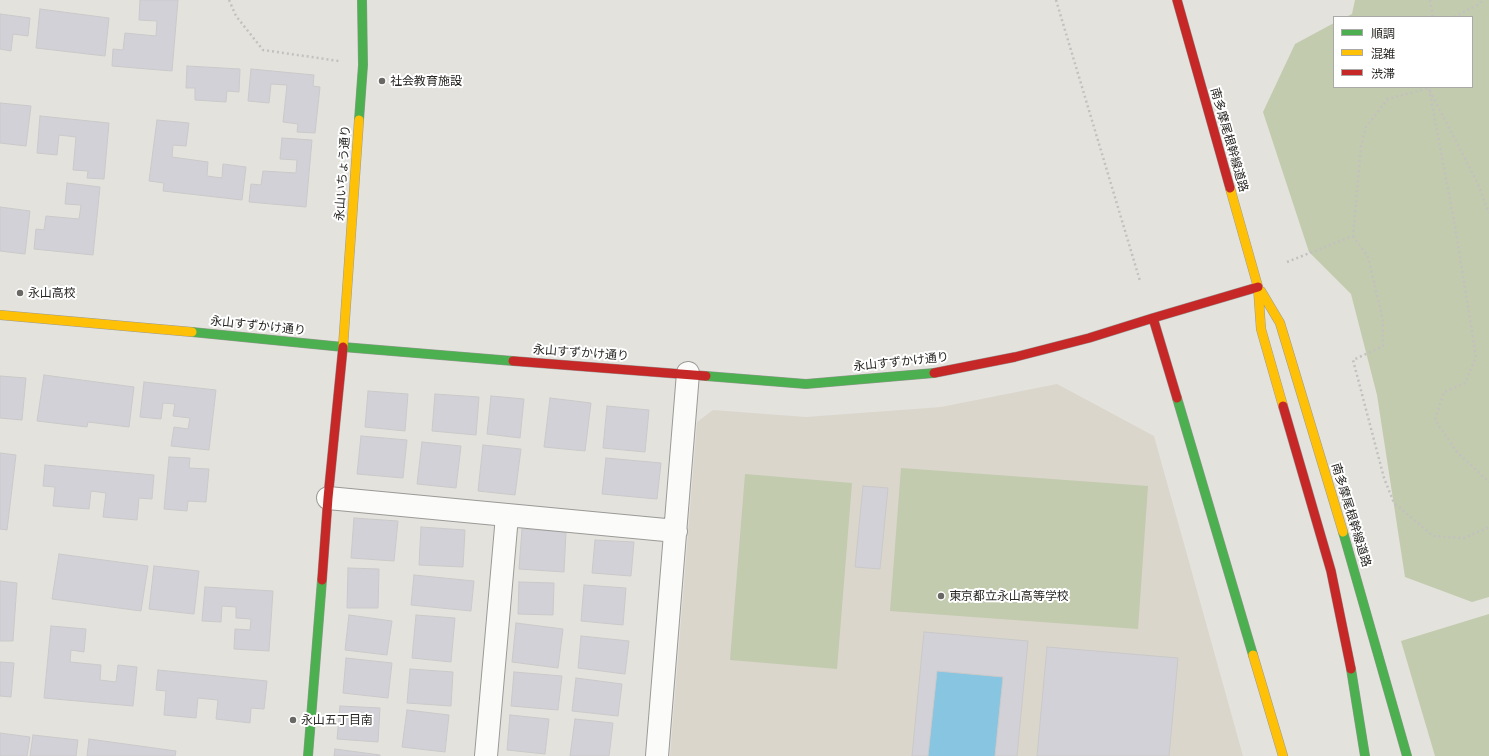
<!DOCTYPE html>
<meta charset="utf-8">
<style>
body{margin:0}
#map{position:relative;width:1489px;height:756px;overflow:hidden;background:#e3e2dd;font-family:Raleway,"Noto Sans JP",sans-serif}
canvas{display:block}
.legend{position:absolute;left:1333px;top:16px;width:140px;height:72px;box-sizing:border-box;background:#fff;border:1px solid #a9a9a7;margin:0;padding:5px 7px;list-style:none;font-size:12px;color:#282724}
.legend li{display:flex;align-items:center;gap:8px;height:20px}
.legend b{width:20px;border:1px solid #a9a9a7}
</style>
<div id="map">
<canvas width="1489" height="756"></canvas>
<ul class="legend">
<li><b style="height:5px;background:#4caf50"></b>順調</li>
<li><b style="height:5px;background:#ffc107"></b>混雑</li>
<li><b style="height:5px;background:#c62828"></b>渋滞</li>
</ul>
</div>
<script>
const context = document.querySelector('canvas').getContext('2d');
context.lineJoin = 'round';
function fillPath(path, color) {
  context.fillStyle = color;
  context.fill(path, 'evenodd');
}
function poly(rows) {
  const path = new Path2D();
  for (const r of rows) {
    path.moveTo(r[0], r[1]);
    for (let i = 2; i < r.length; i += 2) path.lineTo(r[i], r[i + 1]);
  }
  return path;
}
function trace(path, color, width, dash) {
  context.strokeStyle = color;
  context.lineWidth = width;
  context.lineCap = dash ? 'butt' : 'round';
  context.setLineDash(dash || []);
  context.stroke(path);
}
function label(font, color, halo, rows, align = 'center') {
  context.font = font + ' Raleway,"Noto Sans JP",sans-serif';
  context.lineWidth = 4;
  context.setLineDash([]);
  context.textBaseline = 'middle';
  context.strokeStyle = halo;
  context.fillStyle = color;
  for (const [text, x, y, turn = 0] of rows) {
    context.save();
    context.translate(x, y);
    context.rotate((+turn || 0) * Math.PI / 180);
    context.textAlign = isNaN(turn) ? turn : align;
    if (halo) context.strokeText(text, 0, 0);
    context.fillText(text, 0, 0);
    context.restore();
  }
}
const built = poly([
 [1057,384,1154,436,1243,756,670,756,697,422,713,410,806,417,941,407]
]);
const green = poly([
 [1355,0,1489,0,1489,597,1472,602,1405,577,1377,395,1351,294,1309,252,1263,112,1295,44,1334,23,1334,87,1472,87,1472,17,1346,17,1352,14],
 [901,468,1148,486,1138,629,890,611],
 [745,474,852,483,837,669,730,660],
 [1489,614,1489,756,1435,756,1401,641]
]);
const water = poly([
 [937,671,1003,677,995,756,928,756]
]);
const building = poly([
 [140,0,178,0,172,71,112,66,113,49,123,50,125,33,156,36,157,21,139,20,140,0],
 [40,9,109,18,105,56,36,48,40,9],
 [0,14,30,18,28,36,13,34,11,51,0,49,0,14],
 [187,66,240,69,239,92,227,91,226,102,195,100,195,88,186,88,187,66],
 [251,69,314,75,313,86,320,87,315,133,297,132,298,124,283,122,287,85,271,84,269,103,248,101,251,69],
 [0,103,31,106,26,146,0,143,0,103],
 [40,116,109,123,104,179,87,178,88,171,73,170,76,137,59,135,57,155,37,153,40,116],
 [157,120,189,123,186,146,173,145,172,157,208,162,207,176,222,178,223,164,246,167,242,200,163,191,164,183,149,181,157,120],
 [282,138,312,140,306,207,249,202,251,184,261,185,263,171,296,173,297,160,280,159,282,138],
 [67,183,100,187,93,255,34,249,36,229,44,230,46,216,79,219,81,205,65,204,67,183],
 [0,207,30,211,25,254,0,251,0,207],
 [44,375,134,387,129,427,88,422,87,427,37,421,44,375],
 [0,376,26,378,22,420,0,418,0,376],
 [144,382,216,390,209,450,171,446,174,427,188,429,190,418,173,416,175,404,163,403,161,419,140,417,144,382],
 [368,391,408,394,405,431,365,427,368,391],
 [435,394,479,397,476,435,432,431,435,394],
 [491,396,524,399,520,438,487,434,491,396],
 [550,398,591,403,585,451,544,447,550,398],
 [607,406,649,410,645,452,603,448,607,406],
 [361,436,407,440,403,478,357,474,361,436],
 [422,442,461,446,456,488,417,484,422,442],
 [483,445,521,449,515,495,478,491,483,445],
 [0,453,16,455,7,530,0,529,0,453],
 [169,457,190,458,189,468,209,469,206,502,188,501,187,511,164,509,169,457],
 [606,458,661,463,657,499,602,494,606,458],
 [45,465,154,475,152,499,139,498,137,520,103,517,106,493,91,491,89,509,53,506,55,487,43,486,45,465],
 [863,486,888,488,880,569,855,567,863,486],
 [354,518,398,521,394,561,351,558,354,518],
 [421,527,465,530,463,567,419,565,421,527],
 [522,529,566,532,564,572,519,569,522,529],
 [595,540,634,542,631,576,592,573,595,540],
 [59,554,148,566,141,611,52,599,59,554],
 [154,566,199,571,194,614,149,609,154,566],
 [348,568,379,569,378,608,347,608,348,568],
 [414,575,474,581,471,611,411,605,414,575],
 [0,581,17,583,13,641,0,641,0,581],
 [519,582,554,583,553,615,518,614,519,582],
 [584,585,626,588,623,625,581,621,584,585],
 [205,587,273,591,269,651,234,649,235,629,250,630,251,619,236,618,236,607,222,606,221,622,202,621,205,587],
 [349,615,392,621,387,655,345,650,349,615],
 [416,615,455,618,451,662,412,658,416,615],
 [516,623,563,629,558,668,512,662,516,623],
 [51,626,86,629,84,652,71,650,70,662,101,665,100,680,116,682,118,665,137,667,133,706,44,698,51,626],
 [924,632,1028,641,1017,756,995,756,1003,677,937,671,928,756,912,756,924,632],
 [581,636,629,641,625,674,578,668,581,636],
 [1047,647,1178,658,1169,756,1037,756,1047,647],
 [346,658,392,663,388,698,343,693,346,658],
 [0,662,14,663,11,697,0,696,0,662],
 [410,669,453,672,451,706,407,703,410,669],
 [158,670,267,681,264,709,251,708,250,723,216,719,218,700,198,698,196,718,164,715,166,691,156,690,158,670],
 [514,672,562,676,558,710,511,706,514,672],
 [576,678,622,684,618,716,572,711,576,678],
 [340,706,380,708,378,742,337,739,340,706],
 [407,710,449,715,445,752,402,747,407,710],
 [510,715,549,719,545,754,507,750,510,715],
 [575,719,613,723,609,756,570,756,575,719],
 [0,733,30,737,27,756,0,756,0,733],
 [33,735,78,740,76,756,30,756,33,735],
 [89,739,176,751,175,756,87,756,89,739],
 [335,749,380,755,380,756,334,756,335,749]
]);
const path = poly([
 [229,0,236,16,263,50,339,61],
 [1056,0,1140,281],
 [1430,0,1433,17],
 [1454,17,1479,4,1483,0],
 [1430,91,1478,184,1489,213],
 [1353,236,1368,257,1383,320,1383,346,1353,360,1384,478,1394,503,1433,536,1464,538,1489,527],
 [1287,262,1353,236,1361,146,1366,127,1388,99,1429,88,1456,232,1476,357,1465,383,1444,392,1435,420,1457,452,1489,482]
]);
const street = poly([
 [328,498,676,531],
 [486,756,507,516],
 [657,756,688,373]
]);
const fast = poly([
 [359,120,363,65,362,0],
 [192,332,343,347,513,361],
 [706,376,806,384,934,373],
 [1177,398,1253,655],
 [1343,532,1407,756],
 [1351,669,1365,756],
 [308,756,322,580]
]);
const slow = poly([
 [1230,188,1258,287,1261,329,1283,406],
 [1261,291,1280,323,1343,532],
 [0,315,192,332],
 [343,347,359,120],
 [1253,655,1283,756]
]);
const jam = poly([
 [1177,0,1230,188],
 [513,361,706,376],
 [934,373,1015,357,1089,338,1153,318],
 [1177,398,1153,318,1258,287],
 [1283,406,1331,571,1351,669],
 [322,580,328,498,343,347]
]);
const markers = [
 [382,81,4,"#696865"],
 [20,293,4,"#696865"],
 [941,596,4,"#696865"],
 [293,720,4,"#696865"]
];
const poiNames = [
 ["社会教育施設",390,81],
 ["永山高校",28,293],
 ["東京都立永山高等学校",949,596],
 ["永山五丁目南",301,720]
];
const streetNames = [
 ["南多摩尾根幹線道路",1229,140,74],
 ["永山いちょう通り",343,173,-86],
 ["永山すずかけ通り",258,326,6],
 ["永山すずかけ通り",581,353,4],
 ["永山すずかけ通り",901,362,-6],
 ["南多摩尾根幹線道路",1351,515,73]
];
fillPath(built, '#dad6cc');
fillPath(green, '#c2cbad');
fillPath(water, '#88c5e1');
fillPath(building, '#d3d1d8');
trace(building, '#cac9c9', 1);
trace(street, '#9a9996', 24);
trace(fast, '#9a9996', 10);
trace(slow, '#9a9996', 10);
trace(jam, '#9a9996', 10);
trace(path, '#c2c1bf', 2.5, [2, 3]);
trace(street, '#fbfbfa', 22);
trace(fast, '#4caf50', 9);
trace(slow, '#ffc107', 9);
trace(jam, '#c62828', 9);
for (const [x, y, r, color] of markers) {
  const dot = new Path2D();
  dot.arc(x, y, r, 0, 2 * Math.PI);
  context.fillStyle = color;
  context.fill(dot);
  trace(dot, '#fff', 1.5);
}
label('12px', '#282724', '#fff', poiNames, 'left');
label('12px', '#282724', '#fff', streetNames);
</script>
